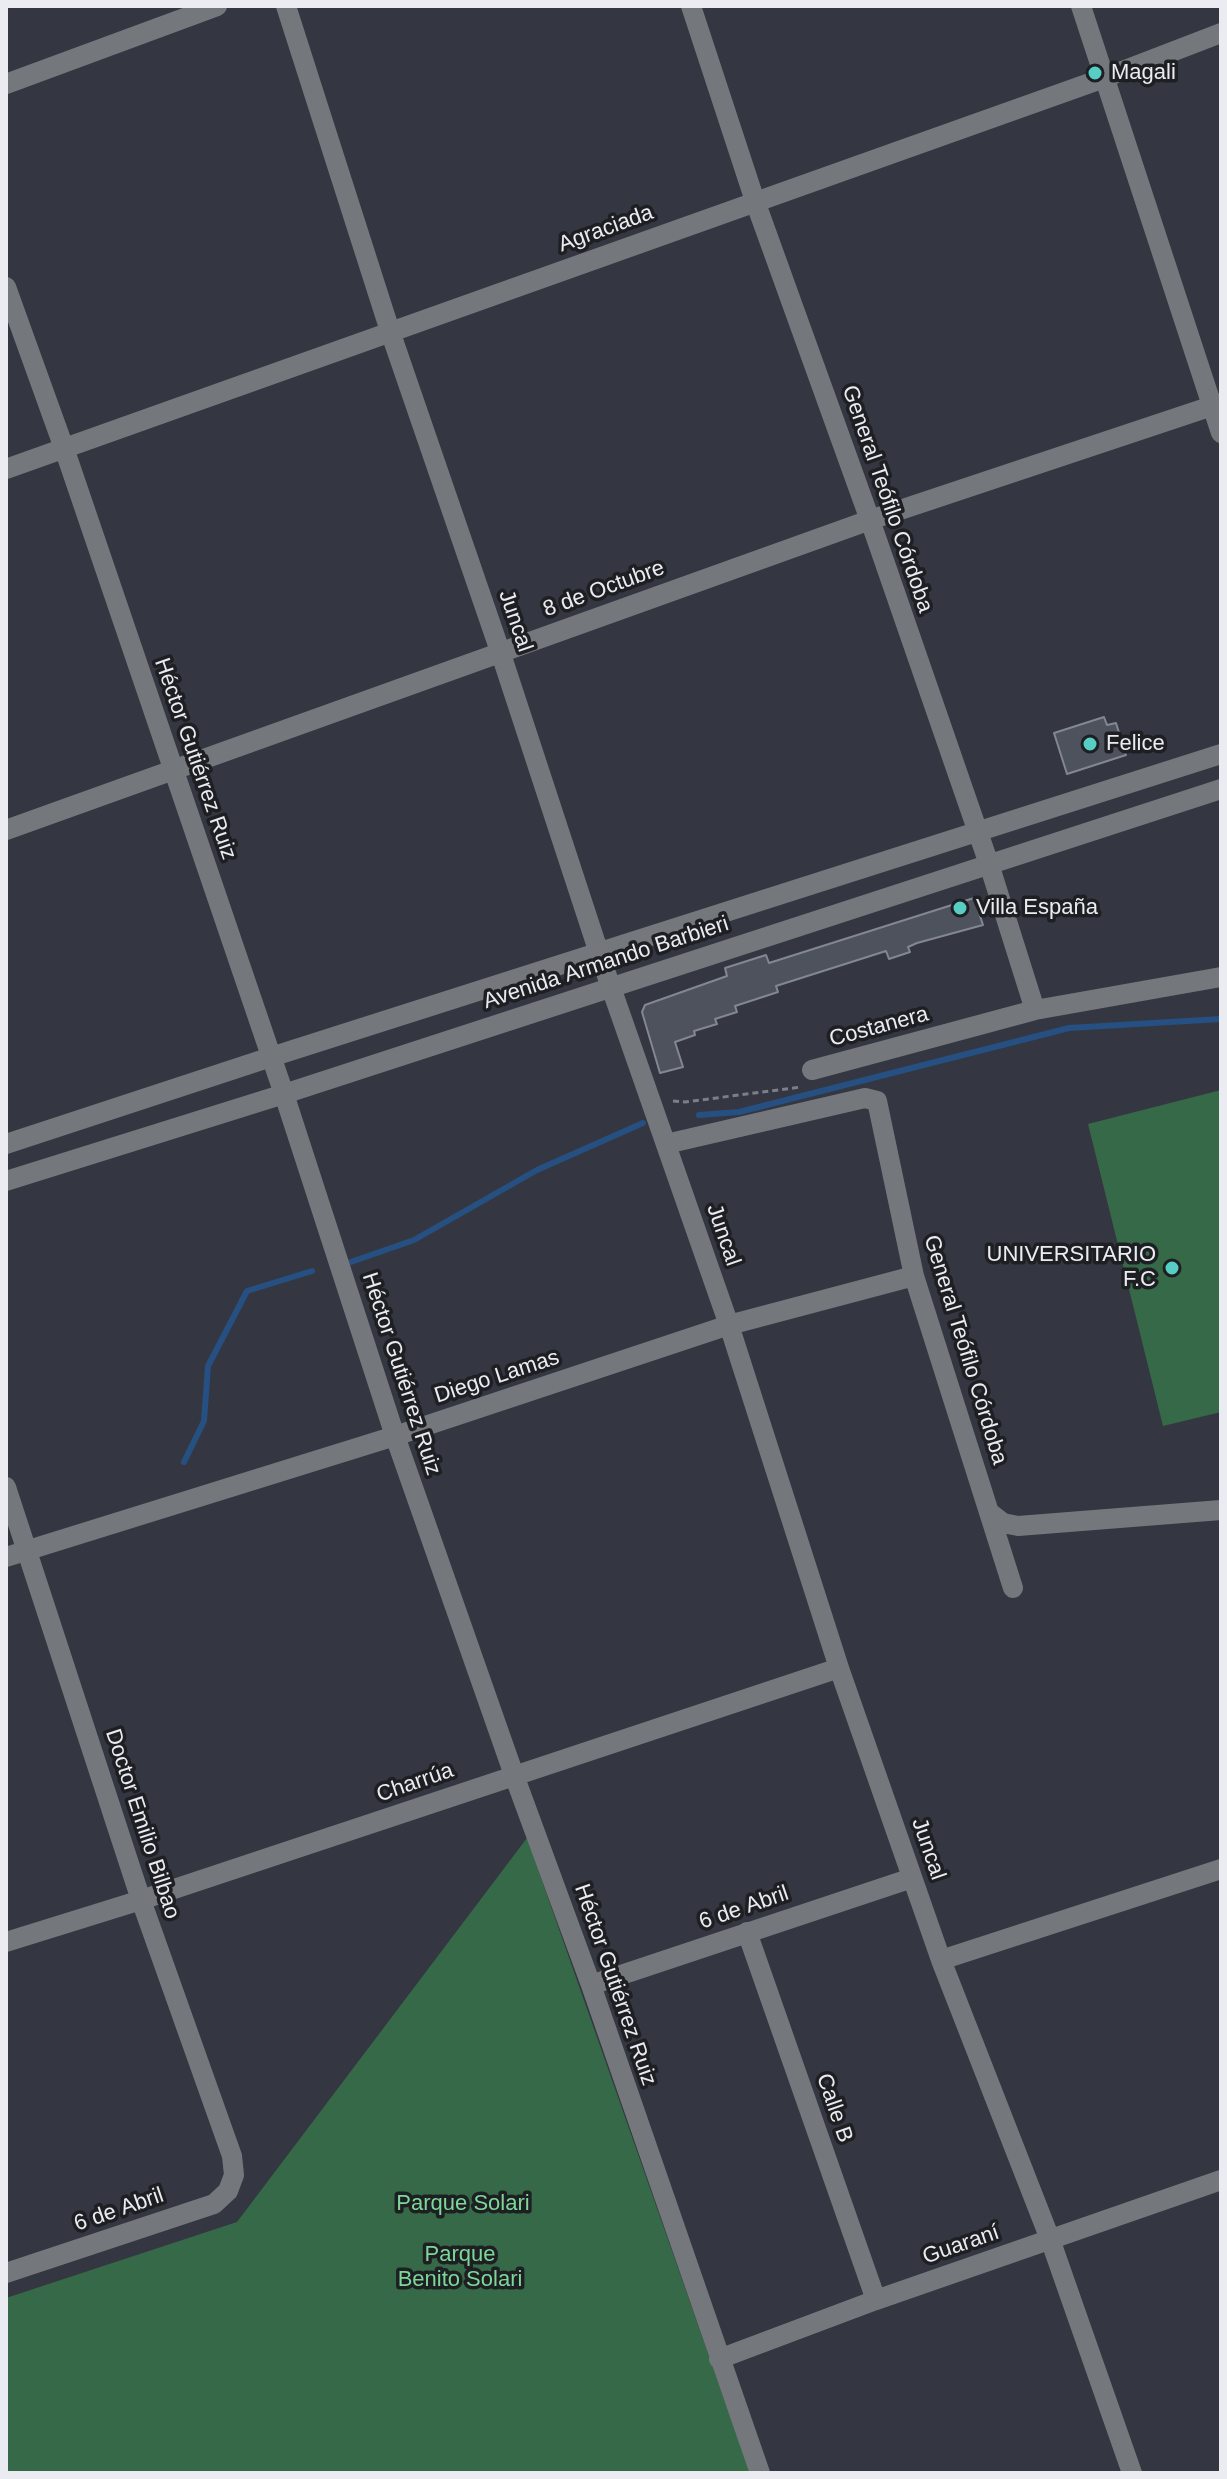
<!DOCTYPE html>
<meta charset="utf-8">
<style>
body{margin:0}
#map{position:relative;width:1227px;height:2479px;overflow:hidden;background:#343741;font-family:Arial,sans-serif}
canvas{display:block}
.frame{position:absolute;inset:0;border:8px solid #eaecf2;pointer-events:none}
</style>
<div id="map">
<canvas width="1227" height="2479"></canvas>
<div class="frame"></div>
</div>
<script>
const context = document.querySelector('canvas').getContext('2d');
context.lineJoin = 'round';
function fillPath(path, color) {
  context.fillStyle = color;
  context.fill(path, 'evenodd');
}
function poly(rows) {
  const path = new Path2D();
  for (const r of rows) {
    path.moveTo(r[0], r[1]);
    for (let i = 2; i < r.length; i += 2) path.lineTo(r[i], r[i + 1]);
  }
  return path;
}
function trace(path, color, width, dash) {
  context.strokeStyle = color;
  context.lineWidth = width;
  context.lineCap = dash ? 'butt' : 'round';
  context.setLineDash(dash || []);
  context.stroke(path);
}
function label(font, color, halo, rows, align = 'center') {
  context.font = font + ' Arial,sans-serif';
  context.lineWidth = 7;
  context.setLineDash([]);
  context.textBaseline = 'middle';
  context.strokeStyle = halo;
  context.fillStyle = color;
  for (const [text, x, y, turn = 0] of rows) {
    context.save();
    context.translate(x, y);
    context.rotate((+turn || 0) * Math.PI / 180);
    context.textAlign = isNaN(turn) ? turn : align;
    if (halo) context.strokeText(text, 0, 0);
    context.fillText(text, 0, 0);
    context.restore();
  }
}
const green = poly([
 [1221,1090,1221,1412,1163,1426,1088,1124],
 [527,1838,750,2473,6,2473,6,2298,237,2222]
]);
const stream = poly([
 [699,1115,739,1112,1069,1028,1221,1019],
 [348,1263,414,1240,537,1170,643,1123],
 [184,1462,204,1421,208,1366,247,1291,312,1271]
]);
const building = poly([
 [1104,717,1107,725,1116,723,1126,755,1067,774,1054,733,1104,717],
 [974,898,983,925,917,943,908,947,910,952,889,959,886,951,776,986,778,992,735,1006,737,1012,715,1019,717,1024,694,1031,695,1035,675,1042,683,1067,660,1073,642,1012,645,1005,727,976,725,968,766,955,769,963,974,898]
]);
const path = poly([
 [673,1101,685,1102,801,1087]
]);
const minor = poly([
 [286,6,390,331,500,651,599,953,729,1325,839,1668,941,1960,1050,2239,1132,2473],
 [691,6,755,201,870,520,989,864,1035,1010],
 [1081,6,1221,433],
 [6,84,217,6],
 [6,287,64,448,284,1094,395,1436,514,1775,591,1985,760,2473],
 [6,469,1104,78,1221,33],
 [6,830,870,520,1221,403],
 [812,1070,1035,1010,1221,977],
 [6,1144,271,1057,1221,754],
 [666,1144,865,1098,877,1101,914,1276,1013,1588],
 [6,1181,284,1094,1221,789],
 [6,1487,141,1900,232,2156,234,2175,228,2191,214,2204,6,2273],
 [990,1513,1003,1523,1018,1526,1221,1510],
 [6,1557,395,1436,729,1325,914,1276],
 [747,1932,876,2300],
 [6,1942,141,1900,839,1668],
 [941,1960,1221,1869],
 [591,1985,912,1878],
 [719,2359,876,2300,1221,2180]
]);
const markers = [
 [1095,73,8,"#56cec4"],
 [1090,744,8,"#56cec4"],
 [960,908,8,"#56cec4"],
 [1172,1268,8,"#56cec4"]
];
const poiNames = [
 ["Magali",1111,73],
 ["Felice",1106,744],
 ["Villa España",976,908],
 ["UNIVERSITARIO",1156,1255,"right"],
 ["F.C",1156,1280,"right"]
];
const streetNames = [
 ["Agraciada",606,229,-20],
 ["General Teófilo Córdoba",887,499,71],
 ["8 de Octubre",604,589,-20],
 ["Juncal",515,621,71],
 ["Héctor Gutiérrez Ruiz",195,759,71],
 ["Avenida Armando Barbieri",606,963,-18],
 ["Costanera",879,1027,-15],
 ["Juncal",723,1235,71],
 ["General Teófilo Córdoba",965,1350,73],
 ["Héctor Gutiérrez Ruiz",401,1374,72],
 ["Diego Lamas",497,1377,-18],
 ["Charrúa",415,1783,-19],
 ["Doctor Emilio Bilbao",142,1824,72],
 ["Juncal",928,1849,71],
 ["6 de Abril",744,1908,-19],
 ["Héctor Gutiérrez Ruiz",615,1985,71],
 ["Calle B",834,2108,71],
 ["6 de Abril",119,2210,-19],
 ["Guaraní",961,2245,-19]
];
const parkNames = [
 ["Parque Solari",463,2204],
 ["Parque",460,2255],
 ["Benito Solari",460,2280]
];
fillPath(green, '#366947');
trace(stream, '#255081', 6);
fillPath(building, '#4e525d');
trace(building, '#838793', 2);
trace(path, '#7c7f87', 3, [6, 4]);
trace(minor, '#74787d', 20);
for (const [x, y, r, color] of markers) {
  const dot = new Path2D();
  dot.arc(x, y, r, 0, 2 * Math.PI);
  context.fillStyle = color;
  context.fill(dot);
  trace(dot, '#1d1f23', 3);
}
label('22px', '#eaecf2', '#1d1f23', poiNames, 'left');
label('22px', '#eaecf2', '#1d1f23', streetNames);
label('22px', '#7cd799', '#1d1f23', parkNames);
</script>
